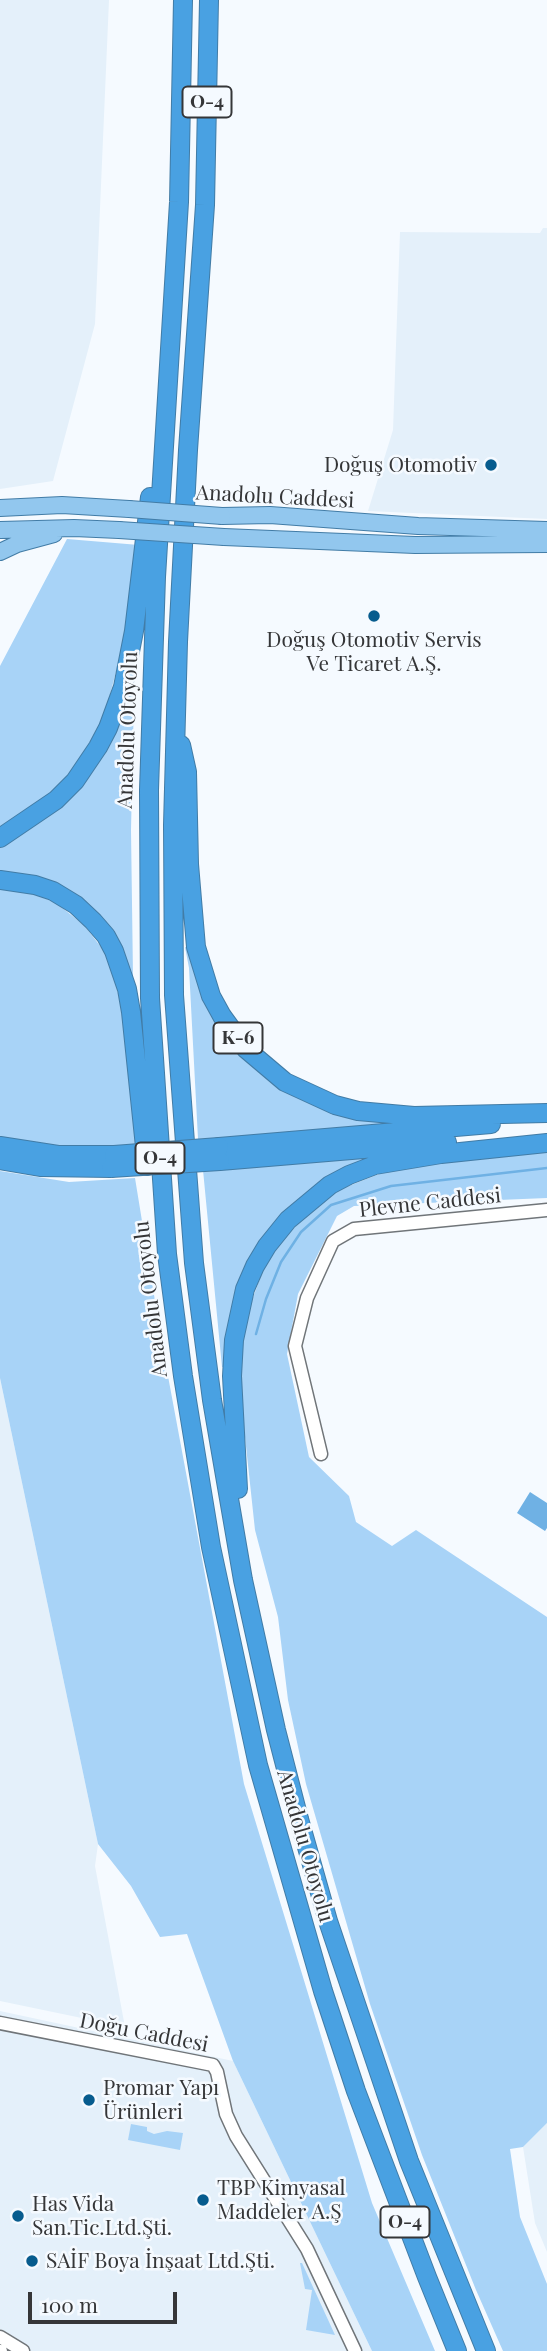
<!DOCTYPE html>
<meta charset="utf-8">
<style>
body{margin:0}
#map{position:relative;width:547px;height:2351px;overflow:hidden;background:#f5faff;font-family:"Playfair Display",serif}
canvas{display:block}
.scale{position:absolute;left:28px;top:2292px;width:149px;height:32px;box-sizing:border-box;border:4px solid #353638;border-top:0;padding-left:9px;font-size:21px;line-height:24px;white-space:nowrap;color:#353638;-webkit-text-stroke:5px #f5faff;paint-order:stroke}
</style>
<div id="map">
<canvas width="547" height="2351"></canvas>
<div class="scale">100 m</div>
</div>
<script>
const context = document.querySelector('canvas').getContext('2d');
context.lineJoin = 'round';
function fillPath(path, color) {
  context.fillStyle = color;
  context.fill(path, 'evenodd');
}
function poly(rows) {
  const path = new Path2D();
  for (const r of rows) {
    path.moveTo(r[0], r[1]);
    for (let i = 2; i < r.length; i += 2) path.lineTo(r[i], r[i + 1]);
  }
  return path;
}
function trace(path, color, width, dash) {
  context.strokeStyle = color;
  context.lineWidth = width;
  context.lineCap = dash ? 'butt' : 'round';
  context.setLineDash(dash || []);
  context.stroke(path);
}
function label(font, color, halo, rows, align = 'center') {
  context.font = font + ' "Playfair Display",serif';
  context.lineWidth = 5;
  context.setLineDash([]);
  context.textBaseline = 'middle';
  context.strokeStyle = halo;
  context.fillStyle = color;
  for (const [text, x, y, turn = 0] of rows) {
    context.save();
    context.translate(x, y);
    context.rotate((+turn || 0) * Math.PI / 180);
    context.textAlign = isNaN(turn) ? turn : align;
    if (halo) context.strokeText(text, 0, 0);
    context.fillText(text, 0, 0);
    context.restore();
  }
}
const built = poly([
 [0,0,109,0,95,324,53,481,0,489],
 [543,228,547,228,547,519,368,511,393,430,400,232,540,233],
 [0,1378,98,1844,95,1866,125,2027,0,2001],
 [0,2011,233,2061,372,2351,0,2351],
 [547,2123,547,2252,535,2223,523,2147]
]);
const green = poly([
 [67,539,139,545,134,604,103,721,82,761,43,802,0,829,0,666],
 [130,695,134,696,131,830,133,977,130,976,122,951,25,875,0,872,0,847,44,819,85,781,101,759,115,732],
 [0,888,35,894,56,903,84,925,104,951,115,980,125,1024,136,1145,58,1146,20,1143,0,1138],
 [185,947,189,948,193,966,287,1092,434,1120,288,1134,198,1139,189,968],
 [547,1149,547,1198,354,1206,337,1216,298,1294,287,1354,309,1457,349,1496,356,1522,392,1546,416,1530,547,1617,547,2123,523,2147,510,2149,520,2217,547,2284,547,2351,503,2351,476,2290,422,2155,370,2004,306,1784,288,1700,278,1617,255,1530,242,1409,240,1372,241,1340,247,1314,262,1273,272,1254,284,1238,302,1220,322,1201,341,1189,392,1169],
 [384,1155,282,1218,279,1218,266,1233,226,1367,222,1367,203,1170],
 [0,1171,69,1182,135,1178,162,1344,244,1784,372,2203,435,2351,372,2351,233,2061,187,1934,160,1937,131,1886,98,1844,0,1378],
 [131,2124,147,2127,147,2131,154,2134,167,2131,183,2133,180,2150,128,2140],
 [300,2263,302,2263,335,2335,306,2330,312,2290,305,2289]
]);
const water = poly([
 [530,1492,547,1503,547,1528,545,1531,517,1513]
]);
const stream = poly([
 [256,1334,266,1299,281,1262,301,1232,331,1205,391,1186,547,1168]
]);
const tertiary = poly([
 [321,1454,295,1346,307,1298,333,1241,354,1229,547,1210],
 [0,2023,213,2065,217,2072,226,2114,236,2136,307,2249,355,2351],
 [0,2337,23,2351],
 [0,2351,1,2351]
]);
const primary = poly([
 [0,508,62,505,129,509],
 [222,516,270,515,418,526,547,530],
 [0,530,74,528,119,530],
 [224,537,415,545,547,544],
 [0,552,17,544,54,534]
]);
const motorway = poly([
 [183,0,179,202,156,577,149,790,150,998,167,1254,183,1376,211,1547,258,1765,323,1991,356,2091,427,2277,457,2351],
 [209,0,205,205,188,450,178,642,173,825,174,995,194,1263,212,1400,243,1580,276,1730,299,1819,328,1921,409,2161,486,2351],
 [181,745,187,772,189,864,196,947,211,996,222,1016,246,1049,285,1082,335,1105,358,1111,414,1116,547,1113],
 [0,838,56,800,75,781,98,747,108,728,123,687,134,631,150,497],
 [0,880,35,885,53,891,76,905,93,921,106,936,114,951,127,989,131,1012,147,1166],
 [0,1146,58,1155,114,1155],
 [219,1147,491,1124],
 [0,1160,40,1167,111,1168],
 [220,1161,447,1142],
 [238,1489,232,1376,234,1340,245,1289,255,1266,267,1246,288,1220,330,1185,349,1175,375,1165,441,1154,547,1143]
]);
const primaryBridge = poly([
 [129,509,222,516],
 [119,530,224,537]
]);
const motorwayBridge = poly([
 [114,1155,219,1147],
 [111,1168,220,1161]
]);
const markers = [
 [491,465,7,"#075c8e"],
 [374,616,7,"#075c8e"],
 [89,2100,7,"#075c8e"],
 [203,2200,7,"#075c8e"],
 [18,2216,7,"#075c8e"],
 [32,2261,7,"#075c8e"]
];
const shields = [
 [207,102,49],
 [238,1038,49],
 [160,1158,49],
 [405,2222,49]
];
const shieldNames = [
 ["O-4",207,102],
 ["K-6",238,1038],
 ["O-4",160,1158],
 ["O-4",405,2222]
];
const poiNames = [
 ["Doğuş Otomotiv",477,465,"right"],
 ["Doğuş Otomotiv Servis",374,640,"center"],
 ["Ve Ticaret A.Ş.",374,664,"center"],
 ["Promar Yapı",103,2088],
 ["Ürünleri",103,2112],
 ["TBP Kimyasal",217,2188],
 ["Maddeler A.Ş",217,2212],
 ["Has Vida",32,2204],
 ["San.Tic.Ltd.Şti.",32,2228],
 ["SAİF Boya İnşaat Ltd.Şti.",46,2261]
];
const streetNames = [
 ["Anadolu Caddesi",275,497,3],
 ["Anadolu Otoyolu",128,730,-88],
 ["Plevne Caddesi",430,1203,-6],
 ["Anadolu Otoyolu",151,1299,-97],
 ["Anadolu Otoyolu",305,1846,74],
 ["Doğu Caddesi",144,2033,11]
];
fillPath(built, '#e4f0fa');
fillPath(green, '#a8d3f7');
fillPath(water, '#6fb1e4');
trace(stream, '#6fb1e4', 2.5);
trace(tertiary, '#707579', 15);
trace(primary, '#427ca6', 18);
trace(motorway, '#427ca6', 20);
trace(tertiary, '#fff', 12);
trace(primary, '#92c7ee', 16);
trace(motorway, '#49a1e2', 18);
trace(primaryBridge, '#427ca6', 18, []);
trace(motorwayBridge, '#427ca6', 20, []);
trace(primaryBridge, '#92c7ee', 16);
trace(motorwayBridge, '#49a1e2', 18);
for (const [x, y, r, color] of markers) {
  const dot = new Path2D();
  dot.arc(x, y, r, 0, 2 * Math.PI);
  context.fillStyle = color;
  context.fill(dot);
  trace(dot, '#f5faff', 2.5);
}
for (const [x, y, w] of shields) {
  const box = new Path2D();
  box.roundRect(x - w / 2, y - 15.5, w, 31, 5);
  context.fillStyle = '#f5faff';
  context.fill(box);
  trace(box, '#353638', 2);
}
label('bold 19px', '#353638', null, shieldNames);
label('21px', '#353638', '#f5faff', poiNames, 'left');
label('21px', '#353638', '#f5faff', streetNames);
</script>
